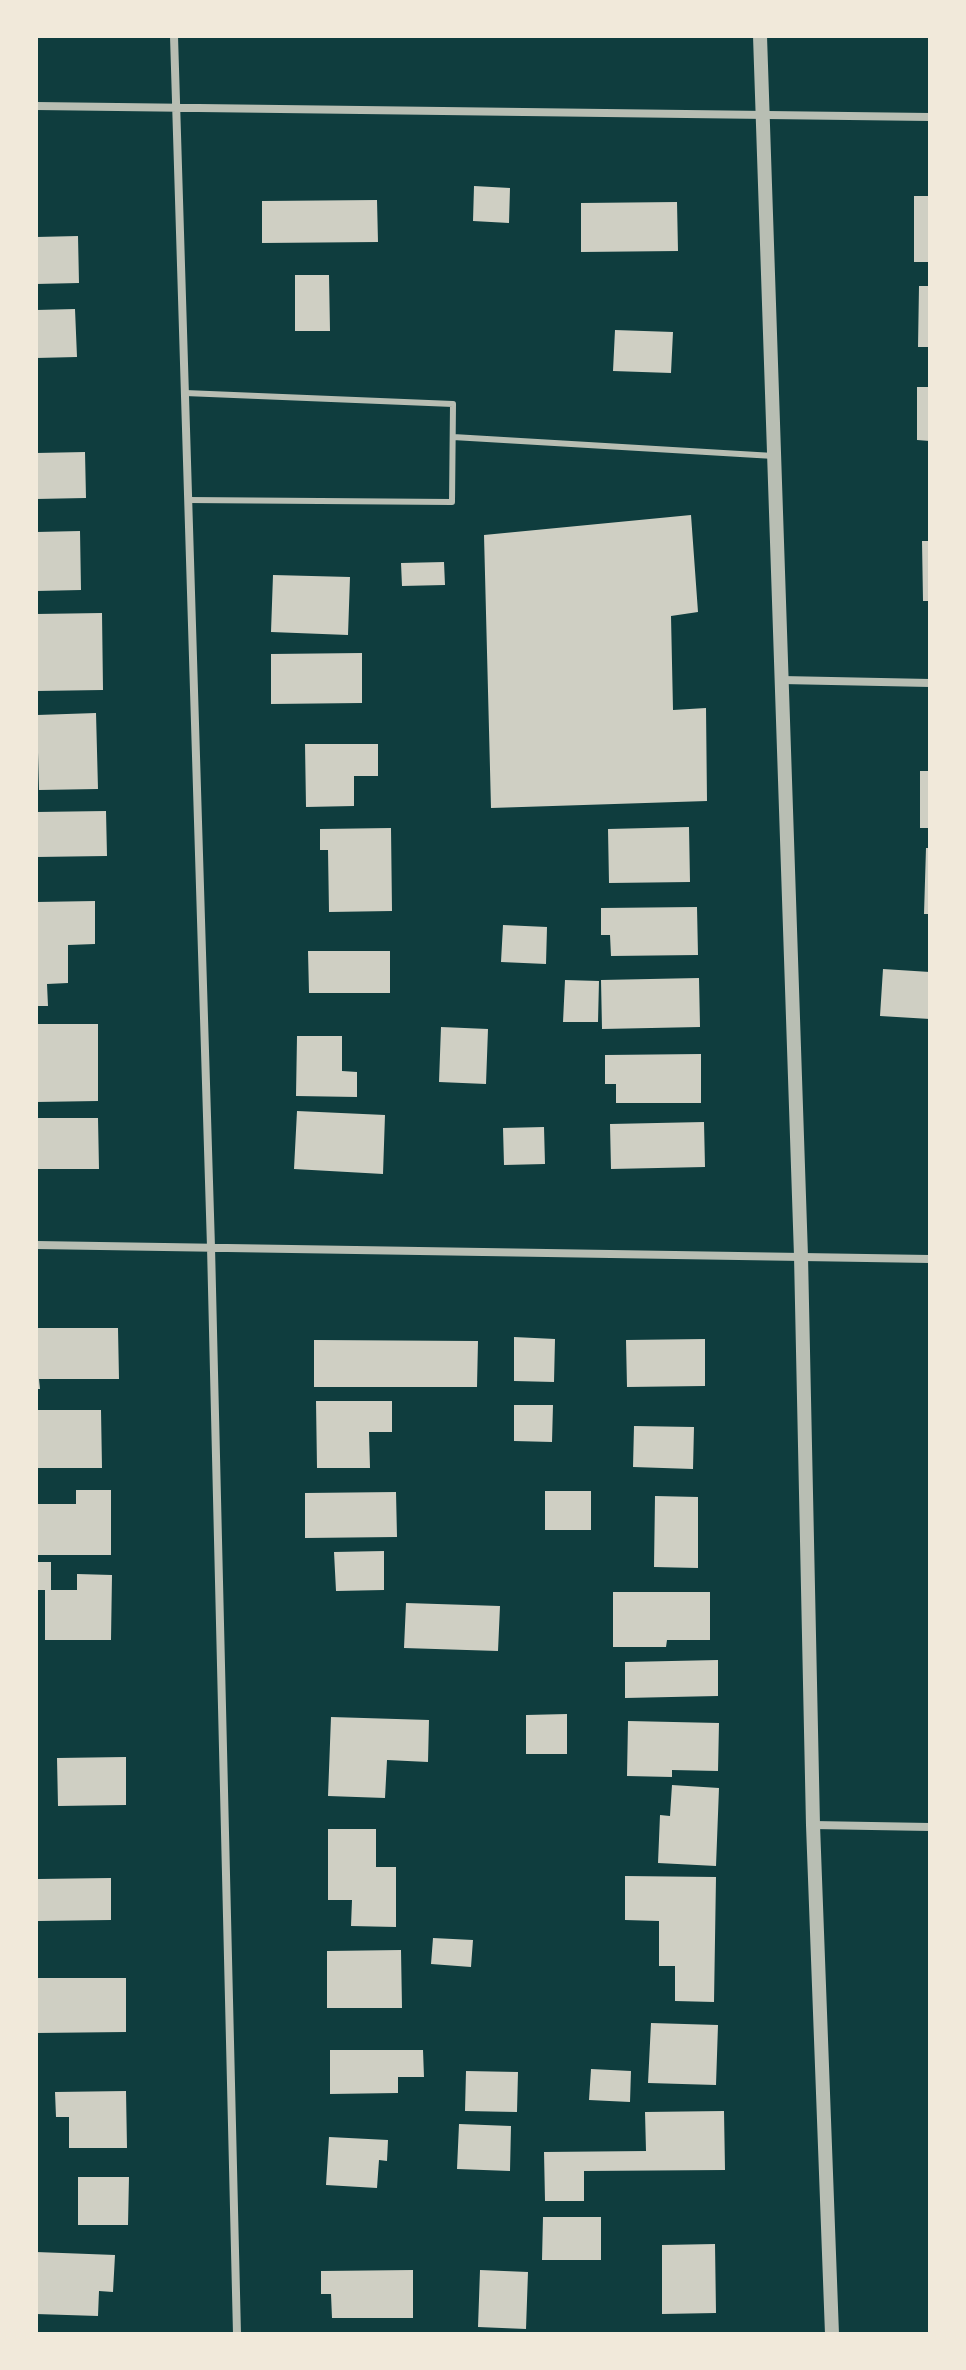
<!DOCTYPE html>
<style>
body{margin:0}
#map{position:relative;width:966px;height:2370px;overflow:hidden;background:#0f3d3e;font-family:Mulish,sans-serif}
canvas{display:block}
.frame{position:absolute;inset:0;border:38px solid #f1e9da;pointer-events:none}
</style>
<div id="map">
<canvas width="966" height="2370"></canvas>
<div class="frame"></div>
</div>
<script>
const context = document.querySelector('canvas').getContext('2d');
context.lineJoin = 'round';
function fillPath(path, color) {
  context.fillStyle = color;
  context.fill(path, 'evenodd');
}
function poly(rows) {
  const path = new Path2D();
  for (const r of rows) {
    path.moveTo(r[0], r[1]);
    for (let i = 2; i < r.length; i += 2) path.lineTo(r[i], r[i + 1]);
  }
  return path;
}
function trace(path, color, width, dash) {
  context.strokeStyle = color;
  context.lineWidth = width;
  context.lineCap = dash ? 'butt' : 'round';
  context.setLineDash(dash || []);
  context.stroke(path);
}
const building = poly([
 [474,186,510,188,509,223,473,221],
 [914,196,930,196,930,262,914,262],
 [377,200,378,242,262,243,262,201],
 [677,202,678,251,581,252,581,203],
 [78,236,79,283,36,284,36,237],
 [295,275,329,275,330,331,295,331],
 [919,286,930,286,930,347,918,347],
 [75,309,77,357,36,358,36,310],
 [615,330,673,332,671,373,613,371],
 [917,387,930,387,930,441,917,440],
 [85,452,86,498,36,499,36,453],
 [691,515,698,612,671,616,673,710,706,708,707,801,491,808,484,535],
 [80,531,81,590,36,591,36,532],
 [922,541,930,541,930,601,923,601],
 [444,562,445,585,402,586,401,563],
 [273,575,350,577,348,635,271,632],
 [102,613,103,690,36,691,36,614],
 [362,653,362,703,271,704,271,654],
 [96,713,98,789,39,790,37,715],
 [305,744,378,744,378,776,354,776,354,806,306,807],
 [920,771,930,771,930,828,920,828],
 [106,811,107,856,36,857,36,812],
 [689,827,690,882,609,883,608,829],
 [391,828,392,911,329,912,328,850,320,850,320,829],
 [926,848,930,848,930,914,924,914],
 [95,901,95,944,68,945,68,983,47,984,48,1006,36,1006,36,902],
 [697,907,698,955,611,956,610,935,601,935,601,908],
 [503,925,547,927,546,964,501,962],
 [308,951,390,951,390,993,309,993],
 [883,969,930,972,930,1019,880,1016],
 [699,978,700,1027,602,1029,601,980],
 [565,980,599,981,598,1022,563,1022],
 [36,1024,98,1024,98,1101,36,1102],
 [441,1027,488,1029,486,1084,439,1082],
 [297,1036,342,1036,342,1071,357,1072,357,1097,296,1096],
 [701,1054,701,1103,616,1103,616,1084,605,1084,605,1055],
 [297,1111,385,1115,383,1174,294,1169],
 [36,1118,98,1118,99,1169,36,1169],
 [704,1122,705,1167,611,1169,610,1124],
 [544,1127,545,1164,504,1165,503,1128],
 [36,1328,118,1328,119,1379,39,1379,40,1389,36,1389],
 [514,1337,555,1339,554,1382,514,1381],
 [705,1339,705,1386,627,1387,626,1340],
 [314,1340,478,1341,477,1387,314,1387],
 [316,1401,392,1401,392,1432,369,1432,370,1468,317,1468],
 [514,1405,553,1405,552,1442,514,1441],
 [36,1410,101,1410,102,1468,36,1468],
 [634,1426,694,1427,693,1469,633,1467],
 [76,1490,111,1490,111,1555,36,1555,36,1504,76,1504],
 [545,1491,591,1491,591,1530,545,1530],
 [396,1492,397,1537,305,1538,305,1493],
 [655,1496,698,1497,698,1568,654,1567],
 [384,1551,384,1590,336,1591,334,1552],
 [36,1562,51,1562,51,1590,77,1590,77,1574,112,1575,111,1640,45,1640,45,1590,36,1590],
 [613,1592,710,1592,710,1640,667,1640,666,1647,613,1647],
 [406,1603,500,1606,498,1651,404,1648],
 [718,1660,718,1696,625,1698,625,1662],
 [567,1714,567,1754,526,1754,526,1715],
 [331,1717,429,1720,428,1762,387,1760,385,1798,328,1796],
 [628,1721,719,1723,718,1771,672,1770,672,1777,627,1776],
 [126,1757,126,1805,58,1806,57,1758],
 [672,1785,719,1788,716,1866,658,1863,660,1815,670,1816],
 [328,1829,376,1829,376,1867,396,1867,396,1927,351,1926,352,1900,328,1900],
 [625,1876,716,1877,714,2002,675,2001,675,1966,659,1966,659,1921,625,1920],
 [111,1878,111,1920,38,1921,38,1879],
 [433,1938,473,1940,471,1967,431,1964],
 [401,1950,402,2008,327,2008,327,1951],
 [36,1978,126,1978,126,2032,36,2033],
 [651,2023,718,2025,716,2085,648,2083],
 [330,2050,423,2050,424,2077,398,2077,398,2093,330,2094],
 [591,2069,631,2071,630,2102,589,2100],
 [466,2071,518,2072,517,2112,465,2111],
 [126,2091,127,2148,69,2148,69,2117,56,2117,55,2092],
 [724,2111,725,2170,584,2171,584,2201,545,2201,544,2152,646,2151,645,2112],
 [459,2124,511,2126,510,2171,457,2169],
 [329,2137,388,2140,387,2161,379,2160,377,2188,326,2185],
 [78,2177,129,2177,128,2225,78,2225],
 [543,2217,601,2217,601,2260,542,2260],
 [715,2244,716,2313,662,2314,662,2245],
 [36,2252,115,2255,113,2292,99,2291,98,2316,36,2314],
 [413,2270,413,2318,332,2318,331,2294,321,2294,321,2271],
 [480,2270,528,2272,526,2329,478,2327]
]);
const service = poly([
 [185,393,453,404,452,502,188,500],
 [453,437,774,456]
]);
const minor = poly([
 [174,36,211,1247,237,2334],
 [36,106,930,117],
 [782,680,930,683],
 [36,1245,930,1259],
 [813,1825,930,1827]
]);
const tertiary = poly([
 [760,36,801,1256,813,1825,832,2334]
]);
fillPath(building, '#cfcfc3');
trace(service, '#b8beb3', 6);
trace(minor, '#b8beb3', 8);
trace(tertiary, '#b8beb3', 14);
</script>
